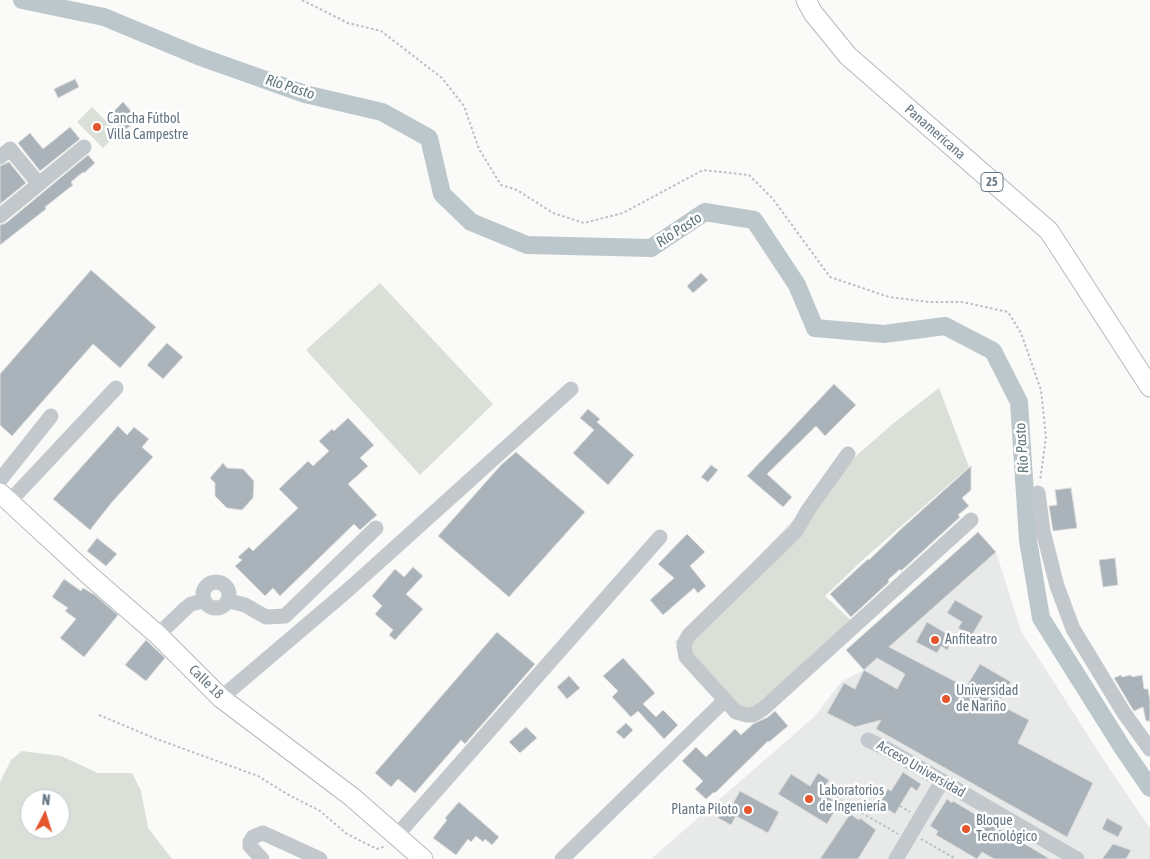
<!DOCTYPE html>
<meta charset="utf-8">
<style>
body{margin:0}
#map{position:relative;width:1150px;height:859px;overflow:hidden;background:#fafaf8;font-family:"Asap Condensed",sans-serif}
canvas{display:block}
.north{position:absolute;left:20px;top:789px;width:50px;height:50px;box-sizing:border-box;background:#fff;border:1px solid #c1c8cd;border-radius:50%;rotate:5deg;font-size:14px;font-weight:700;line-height:20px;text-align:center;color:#657683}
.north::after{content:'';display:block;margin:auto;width:18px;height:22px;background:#e4572e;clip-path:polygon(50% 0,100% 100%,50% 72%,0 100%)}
</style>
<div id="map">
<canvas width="1150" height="859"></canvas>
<div class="north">N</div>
</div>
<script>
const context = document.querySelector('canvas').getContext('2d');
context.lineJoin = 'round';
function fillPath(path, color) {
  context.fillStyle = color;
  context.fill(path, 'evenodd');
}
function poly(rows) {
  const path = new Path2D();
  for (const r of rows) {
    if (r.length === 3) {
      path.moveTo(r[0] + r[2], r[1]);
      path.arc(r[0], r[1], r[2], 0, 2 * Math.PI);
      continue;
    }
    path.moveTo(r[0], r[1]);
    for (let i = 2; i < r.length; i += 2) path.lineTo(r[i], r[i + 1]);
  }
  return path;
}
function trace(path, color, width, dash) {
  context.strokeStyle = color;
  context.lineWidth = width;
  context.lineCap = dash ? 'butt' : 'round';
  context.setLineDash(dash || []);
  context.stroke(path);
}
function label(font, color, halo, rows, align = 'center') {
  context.font = font + ' "Asap Condensed",sans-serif';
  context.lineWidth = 5;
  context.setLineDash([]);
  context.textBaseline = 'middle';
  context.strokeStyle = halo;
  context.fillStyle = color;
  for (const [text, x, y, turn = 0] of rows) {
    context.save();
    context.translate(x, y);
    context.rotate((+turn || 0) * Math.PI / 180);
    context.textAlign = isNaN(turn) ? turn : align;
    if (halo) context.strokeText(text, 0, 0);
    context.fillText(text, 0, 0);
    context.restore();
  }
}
const built = poly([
 [996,552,1021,631,1107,765,1150,828,1150,859,651,859,814,717,841,682,864,670]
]);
const green = poly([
 [92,107,118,133,103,148,77,122],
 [380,283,493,404,420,475,306,350],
 [939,388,969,467,868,555,825,596,855,624,748,713,723,704,675,642,857,455,895,422],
 [22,751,61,756,98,773,132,773,141,791,148,828,172,859,0,859,0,782,11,760],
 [30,799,60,799,60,829,30,829]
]);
const river = poly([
 [22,0,104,17,198,56,305,94,382,112,429,138,442,194,471,222,527,245,651,248,705,212,754,220,797,285,815,328,884,334,945,326,993,351,1019,402,1028,540,1041,618,1122,747,1150,788]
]);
const building = poly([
 [75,79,79,87,58,98,54,89,75,79],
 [123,102,138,119,123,132,109,116,123,102],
 [70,127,80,139,40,171,18,143,30,133,43,149,70,127],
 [88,155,95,163,84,173,83,172,71,182,73,185,45,207,46,209,0,245,0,225,6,223,88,155],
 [9,162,26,183,0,204,0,166,9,162],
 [91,270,156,327,120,368,93,344,12,436,0,425,0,374,91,270],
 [701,273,708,280,693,293,687,286,701,273],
 [167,343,183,357,163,379,147,365,167,343],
 [834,384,856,405,825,436,816,426,767,474,792,497,783,507,747,476,834,384],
 [588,409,600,419,597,422,634,455,608,485,573,453,594,430,580,418,588,409],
 [348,418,374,445,360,458,368,466,348,484,377,515,360,530,354,524,280,596,273,588,265,596,235,566,242,560,238,557,249,547,253,551,298,508,279,489,308,461,313,466,329,451,319,441,332,429,334,431,348,418],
 [118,426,127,435,134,427,149,439,142,447,153,457,112,502,90,530,53,499,118,426],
 [516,452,585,512,509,597,438,536,501,465,516,452],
 [223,463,227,468,243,469,254,481,253,498,242,510,227,508,215,496,215,483,210,478,223,463],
 [711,465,718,470,708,482,701,477,711,465],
 [971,466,971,490,962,498,969,506,958,515,960,517,901,571,900,569,888,580,889,582,851,617,830,594,868,559,869,560,900,530,971,466],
 [1071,488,1077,528,1053,531,1049,506,1057,505,1055,490,1071,488],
 [978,532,996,552,889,647,966,687,980,664,1011,682,998,704,1029,720,1018,743,1093,783,1067,837,876,729,881,720,855,727,827,713,844,683,855,689,864,670,846,650,978,532],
 [877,658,905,674,897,689,864,670,877,658],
 [687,534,705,552,690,566,706,586,698,593,694,588,663,615,650,600,674,578,658,564,687,534],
 [97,538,117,554,106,566,87,551,97,538],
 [1115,558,1118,585,1103,587,1099,560,1115,558],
 [413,567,423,576,406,594,423,609,395,640,389,635,393,630,375,614,382,606,372,596,395,569,404,577,413,567],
 [64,579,81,591,83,588,95,595,118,615,84,657,60,638,76,619,65,611,68,608,52,597,64,579],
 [955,600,983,616,972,635,958,628,962,622,947,613,955,600],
 [927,622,954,638,947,650,941,646,937,653,916,642,927,622],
 [497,632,535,664,465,744,461,740,415,793,398,779,391,787,375,773,497,632],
 [146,640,165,658,146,681,125,665,146,640],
 [623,658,655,693,643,704,656,717,663,710,678,725,664,739,638,711,631,717,612,697,618,691,603,676,623,658],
 [1121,675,1122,677,1131,675,1132,677,1142,675,1144,689,1148,689,1150,700,1150,721,1146,721,1143,707,1134,711,1132,708,1114,678,1121,675],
 [569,676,580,688,567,699,557,687,569,676],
 [775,711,788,726,769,742,768,741,715,793,714,792,706,799,695,789,703,781,682,761,696,747,706,757,735,729,741,735,753,724,768,717,775,711],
 [626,723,633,730,624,739,616,732,626,723],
 [526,727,537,738,520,753,509,742,526,727],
 [903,772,921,784,917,791,911,787,895,814,879,804,888,789,891,791,903,772],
 [818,773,829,780,821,792,839,804,827,824,778,794,791,774,810,786,818,773],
 [740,791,779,812,768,833,736,816,731,825,718,818,725,804,731,807,740,791],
 [947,799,952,803,953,801,1050,859,994,859,982,852,977,859,936,835,938,831,930,826,947,799],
 [459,802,499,837,492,845,485,839,483,842,476,836,471,842,468,839,456,855,433,838,447,820,445,818,459,802],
 [850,814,859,820,860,818,876,830,858,859,820,859,850,814],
 [1107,818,1123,827,1118,837,1102,829,1107,818],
 [1113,844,1131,850,1126,859,1102,859,1113,844]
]);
const path = poly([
 [302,0,348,23,381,31,442,78,464,106,479,149,501,185,517,190,553,213,584,223,623,213,703,170,749,175,773,199,830,277,889,297,929,302,962,302,1008,312,1021,333,1041,390,1046,437,1040,481],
 [99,715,154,738,258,776,287,794,320,811,347,834,377,849,386,846],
 [823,790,898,834],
 [900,806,910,812],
 [921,839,956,859]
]);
const minor = poly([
 [0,157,10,149,39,184],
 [0,216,84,147],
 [848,454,808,510,796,531,689,635,686,640,684,646,686,657,736,712,747,715,753,715,763,709,971,520],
 [0,480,51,416],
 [1038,493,1043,531,1057,586,1073,629,1124,713,1150,749],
 [10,501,116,388],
 [216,595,13],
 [229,601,245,605,266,617,285,616,376,528],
 [158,635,186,608,191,604,203,601],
 [221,698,348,590,571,389],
 [868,740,887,749,1077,859],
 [397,835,660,537],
 [262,859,250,846,250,842,253,837,263,833,320,859],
 [562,859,725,700],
 [896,859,942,781]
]);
const major = poly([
 [806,0,813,13,848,56,1049,231,1150,387],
 [0,493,90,576,158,635,221,698,352,797,423,859]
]);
const markers = [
 [97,127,5,"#e4572e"],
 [935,640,5,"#e4572e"],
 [946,699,5,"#e4572e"],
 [809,799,5,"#e4572e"],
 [748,810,5,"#e4572e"],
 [966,829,5,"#e4572e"]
];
const shields = [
 [992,182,22]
];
const shieldNames = [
 ["25",992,182]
];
const poiNames = [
 ["Cancha Fútbol",107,119],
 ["Villa Campestre",107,135],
 ["Anfiteatro",945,640],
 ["Universidad",956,691],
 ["de Nariño",956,707],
 ["Laboratorios",819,791],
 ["de Ingeniería",819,807],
 ["Planta Piloto",738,810,"right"],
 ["Bloque",976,821],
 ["Tecnológico",976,837]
];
const streetNames = [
 ["Panamericana",935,132,41],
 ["Calle 18",206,682,44],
 ["Acceso Universidad",921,769,30]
];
const waterNames = [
 ["Río Pasto",290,87,18],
 ["Río Pasto",679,230,-33],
 ["Río Pasto",1022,448,-94]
];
fillPath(built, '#e8e9e9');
fillPath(green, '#dadfd7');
trace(river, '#bbc7cb', 18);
fillPath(building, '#aab3b9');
trace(building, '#dcdcda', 1);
trace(major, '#b5babe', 21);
trace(path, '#bbbfc2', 2, [2.5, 2.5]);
trace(minor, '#c3c8cc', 15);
trace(major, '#fff', 19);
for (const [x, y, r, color] of markers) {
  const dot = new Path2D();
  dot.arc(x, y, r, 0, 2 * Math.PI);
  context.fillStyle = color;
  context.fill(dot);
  trace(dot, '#fff', 2);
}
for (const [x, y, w] of shields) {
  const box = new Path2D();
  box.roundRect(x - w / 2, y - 9.5, w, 19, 4);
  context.fillStyle = '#fff';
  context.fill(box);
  trace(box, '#657683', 1);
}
label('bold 12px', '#657683', null, shieldNames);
label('14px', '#657683', '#fff', poiNames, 'left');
label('14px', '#657683', '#fff', streetNames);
label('italic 15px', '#60757c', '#fff', waterNames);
</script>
